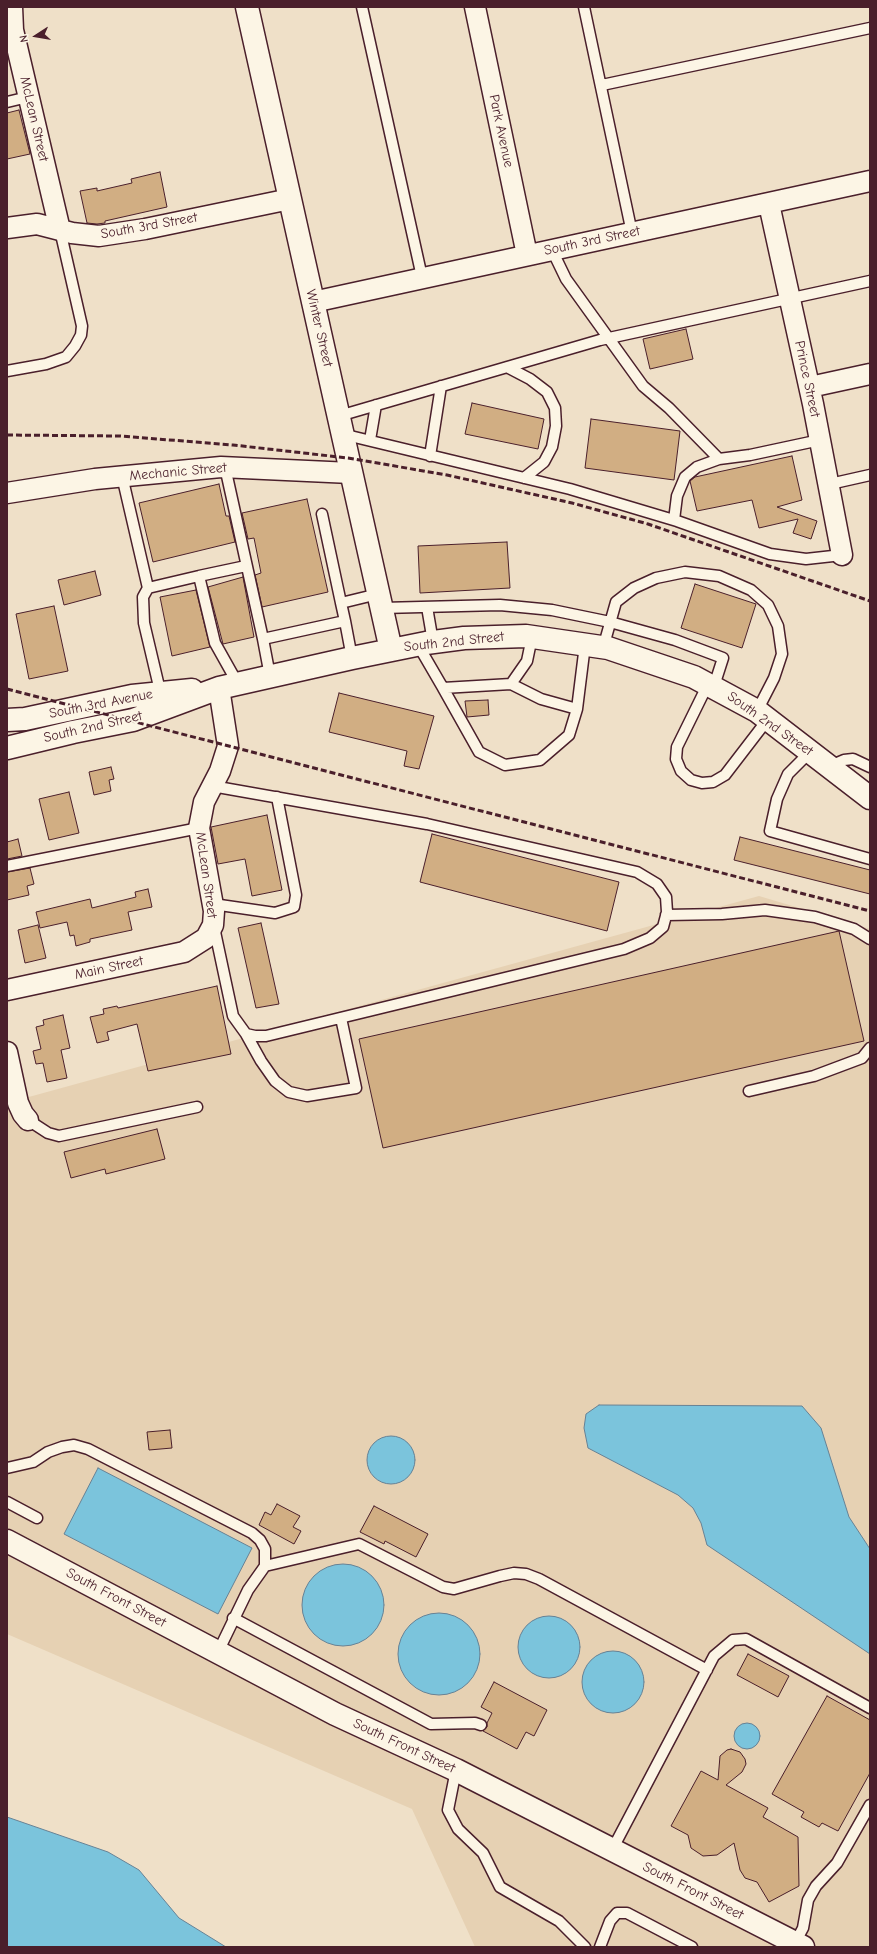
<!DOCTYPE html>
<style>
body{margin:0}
#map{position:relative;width:877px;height:1954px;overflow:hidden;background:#efe0c8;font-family:"Comic Neue",sans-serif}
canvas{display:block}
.frame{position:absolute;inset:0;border:8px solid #4a1f2b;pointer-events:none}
.north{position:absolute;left:16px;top:16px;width:40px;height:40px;-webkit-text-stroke:3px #fcf5e5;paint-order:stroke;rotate:258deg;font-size:11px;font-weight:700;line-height:16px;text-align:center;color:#4a1f2b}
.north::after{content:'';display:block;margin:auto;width:14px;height:18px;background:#4a1f2b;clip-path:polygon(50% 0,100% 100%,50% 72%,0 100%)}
</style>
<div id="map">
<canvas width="877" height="1954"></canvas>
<div class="frame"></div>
<div class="north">N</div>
</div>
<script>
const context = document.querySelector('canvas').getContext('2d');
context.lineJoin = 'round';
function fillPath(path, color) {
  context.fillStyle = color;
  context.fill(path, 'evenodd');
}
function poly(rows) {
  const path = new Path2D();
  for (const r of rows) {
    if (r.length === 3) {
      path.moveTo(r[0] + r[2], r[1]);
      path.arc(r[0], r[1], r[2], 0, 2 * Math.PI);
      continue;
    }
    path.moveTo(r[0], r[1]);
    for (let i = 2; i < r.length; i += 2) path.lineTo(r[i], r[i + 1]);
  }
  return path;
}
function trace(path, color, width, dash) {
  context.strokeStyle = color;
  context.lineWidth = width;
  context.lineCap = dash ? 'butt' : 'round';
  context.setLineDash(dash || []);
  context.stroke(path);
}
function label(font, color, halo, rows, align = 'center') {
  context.font = font + ' "Comic Neue",sans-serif';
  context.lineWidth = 4;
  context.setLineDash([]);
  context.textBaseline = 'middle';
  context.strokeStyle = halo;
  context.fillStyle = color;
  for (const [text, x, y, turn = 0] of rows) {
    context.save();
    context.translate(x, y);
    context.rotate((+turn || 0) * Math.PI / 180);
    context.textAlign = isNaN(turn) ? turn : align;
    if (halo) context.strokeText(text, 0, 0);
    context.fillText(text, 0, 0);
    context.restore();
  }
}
const built = poly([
 [759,896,870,929,870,1947,475,1947,412,1809,7,1634,7,1103]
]);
const water = poly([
 [599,1405,802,1406,821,1428,849,1517,870,1549,870,1654,707,1545,701,1523,693,1508,678,1495,588,1448,584,1428,586,1414,599,1405],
 [391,1460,24],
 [98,1468,252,1548,218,1614,64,1534,98,1468],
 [343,1605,41],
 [439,1654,41],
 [549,1647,31],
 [613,1682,31],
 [747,1736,13],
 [7,1817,108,1852,139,1870,179,1918,226,1947,7,1947,7,1817]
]);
const building = poly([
 [19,110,30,154,7,159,7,113,19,110],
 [160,172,167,207,105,221,105,223,97,224,87,223,80,191,97,188,97,191,132,183,131,179,160,172],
 [686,329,693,359,650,369,643,339,686,329],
 [472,403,544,419,538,449,465,434,472,403],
 [591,419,680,431,674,480,585,468,591,419],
 [792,456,802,500,777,507,817,521,811,539,793,533,798,519,759,528,752,500,697,511,690,481,695,477,792,456],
 [219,484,226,516,229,516,235,542,153,562,139,503,219,484],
 [307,499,328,592,262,607,255,575,261,573,254,538,248,539,242,513,307,499],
 [507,542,510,588,420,593,418,546,507,542],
 [95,571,101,595,64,605,58,580,95,571],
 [243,577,254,637,223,644,208,587,243,577],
 [695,584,756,604,742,648,681,628,695,584],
 [196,590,210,647,172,656,160,597,196,590],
 [54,606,68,671,29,679,16,614,54,606],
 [339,693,434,716,419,769,404,766,407,751,329,732,339,693],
 [488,700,489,715,467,717,465,701,488,700],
 [111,767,114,779,109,780,111,791,94,795,89,772,111,767],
 [69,792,79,833,49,840,39,799,69,792],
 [267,815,282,890,252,896,245,859,218,864,211,827,267,815],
 [432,834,619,882,607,931,420,882,432,834],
 [740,837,870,870,870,894,734,860,740,837],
 [18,839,22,856,7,859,7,842,18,839],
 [30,868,34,884,27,886,29,895,7,900,7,872,30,868],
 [148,889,152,907,128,912,132,930,90,939,90,942,76,946,74,935,70,936,67,922,40,928,36,912,90,899,92,908,136,897,135,892,148,889],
 [261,923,279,1004,256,1008,238,928,261,923],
 [38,925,46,958,25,963,18,930,38,925],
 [839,931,864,1041,383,1148,359,1039,839,931],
 [217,986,231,1054,148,1071,137,1024,107,1032,109,1040,97,1043,90,1017,104,1014,103,1009,117,1006,118,1008,217,986],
 [63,1015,70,1048,61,1050,67,1078,47,1082,43,1063,36,1064,33,1051,41,1049,36,1027,44,1025,43,1020,63,1015],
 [157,1129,165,1159,106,1174,105,1169,71,1178,64,1152,157,1129],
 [170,1430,172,1448,149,1450,147,1432,170,1430],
 [277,1504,300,1516,293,1527,301,1531,294,1544,259,1525,265,1512,271,1515,277,1504],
 [374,1506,428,1534,416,1557,385,1541,384,1544,360,1532,374,1506],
 [748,1654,789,1676,778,1697,737,1675,748,1654],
 [494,1682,547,1710,534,1736,526,1732,517,1749,483,1731,487,1727,487,1723,492,1713,481,1707,494,1682],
 [827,1696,870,1720,870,1773,838,1831,822,1823,819,1827,801,1817,804,1812,772,1794,827,1696],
 [731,1749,740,1752,745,1759,746,1764,742,1772,726,1785,768,1808,763,1817,798,1837,799,1886,769,1902,757,1882,745,1878,740,1870,734,1843,717,1855,703,1856,691,1848,688,1835,671,1826,701,1771,718,1780,720,1756,727,1750,731,1749]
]);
const lane = poly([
 [362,7,422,277],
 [584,7,632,233],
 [602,85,870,28],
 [7,102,28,97],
 [552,250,566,279,643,386,669,408,719,459,750,455,820,440],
 [507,367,530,379,547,392,555,408,556,426,552,447,544,462,524,478],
 [7,371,46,364,66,357,75,346,81,335,82,326,60,230],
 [339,416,600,340,870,281],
 [342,434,570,489,677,521,770,554,806,559,842,555],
 [370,440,376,405],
 [430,456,441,386],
 [225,467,263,639],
 [122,476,148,588],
 [830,484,870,475],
 [322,514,341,603],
 [674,520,677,496,685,477,697,467,719,459],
 [427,607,433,642],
 [382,608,500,605,552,610,610,622,675,640,723,658,714,686],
 [345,621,352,658],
 [418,645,443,688,511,684,527,661,532,637],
 [603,648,616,602,634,588,656,578,685,572,719,576,751,590,768,605,778,626,782,654,774,678,757,711],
 [270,676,263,639,345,621,341,603,378,594],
 [238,684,215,643,199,576,246,566],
 [511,684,541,699,577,709],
 [708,684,677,747,676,759,681,771,691,780,702,783,713,782,725,775,768,719],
 [443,688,479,752,505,765,540,760,569,735,577,709,585,645],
 [161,695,144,623,143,597,148,588,199,576],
 [811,751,788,774,777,799,770,831,870,859],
 [830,766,844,760,853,759,870,767],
 [212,786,427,824,637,872,657,884,666,897,667,912,663,927,650,938,624,949,266,1036,255,1036,246,1034],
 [7,866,199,828],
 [213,904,275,913,294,907,296,895,277,797],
 [666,915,722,914,765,910,815,917,854,929,870,939],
 [214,927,233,1016,246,1034,261,1061,275,1081,289,1092,307,1096,356,1088,341,1018],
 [749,1091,814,1076,862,1058,870,1048],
 [28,1120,48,1133,59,1136,197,1107],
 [7,1468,33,1462,48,1452,62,1447,74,1445,88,1449,252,1533,260,1540,265,1549,265,1566],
 [7,1502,37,1518],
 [233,1618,431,1724,475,1723,481,1725],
 [218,1652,248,1590,265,1566,359,1544,443,1587,454,1589,500,1576,514,1573,526,1574,539,1579,707,1670],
 [456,1770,448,1810,458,1829,483,1853,500,1887,559,1921,585,1947],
 [612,1850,714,1656,733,1640,746,1639,870,1708],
 [795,1943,803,1928,808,1900,816,1886,837,1863,870,1805],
 [600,1947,610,1921,617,1913,627,1913,692,1947]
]);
const street = poly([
 [12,7,13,30,60,230],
 [475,7,527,255],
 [769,204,813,404,842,555],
 [7,228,37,224,72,233,99,236,145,229,290,199],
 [313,302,870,181],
 [810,387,870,374],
 [7,493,95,479,221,467,351,473],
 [7,990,184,952,206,938,213,925,214,911,199,828,204,802,220,771,228,746,219,688],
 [7,1052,18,1103,23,1114,28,1120]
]);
const secondary = poly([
 [247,7,391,650],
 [7,720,25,719,132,696,192,690],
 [7,748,73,732,133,720,219,688,352,658,426,643,464,638,526,636,608,648,694,677,757,711,870,798],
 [7,1541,335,1714,456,1770,803,1947]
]);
const rail = poly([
 [7,435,120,436,233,445,348,458,447,475,572,503,648,524,870,601],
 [7,689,870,911]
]);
const streetNames = [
 ["McLean Street",34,119,77],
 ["Park Avenue",501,131,78],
 ["South 3rd Street",149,226,-10],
 ["South 3rd Street",592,241,-12],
 ["Winter Street",319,328,77],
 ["Prince Street",807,379,78],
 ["Mechanic Street",178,472,-5],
 ["South 2nd Street",454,642,-6],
 ["South 3rd Avenue",101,704,-11],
 ["South 2nd Street",770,724,35],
 ["South 2nd Street",93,727,-13],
 ["McLean Street",206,875,82],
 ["Main Street",109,968,-12],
 ["South Front Street",116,1598,28],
 ["South Front Street",404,1746,25],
 ["South Front Street",693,1891,27]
];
fillPath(built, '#e6d1b3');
fillPath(water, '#7bc4dc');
trace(water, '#678295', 1);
fillPath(building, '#d1ae83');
trace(building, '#4a1f2b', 1);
trace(lane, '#4a1f2b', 13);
trace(street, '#4a1f2b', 23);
trace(secondary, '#4a1f2b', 25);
trace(lane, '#fcf5e5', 10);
trace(street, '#fcf5e5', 20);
trace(secondary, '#fcf5e5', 22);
trace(rail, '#4a1f2b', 3, [6, 3]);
label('14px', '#4a1f2b', '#fcf5e5', streetNames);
</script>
